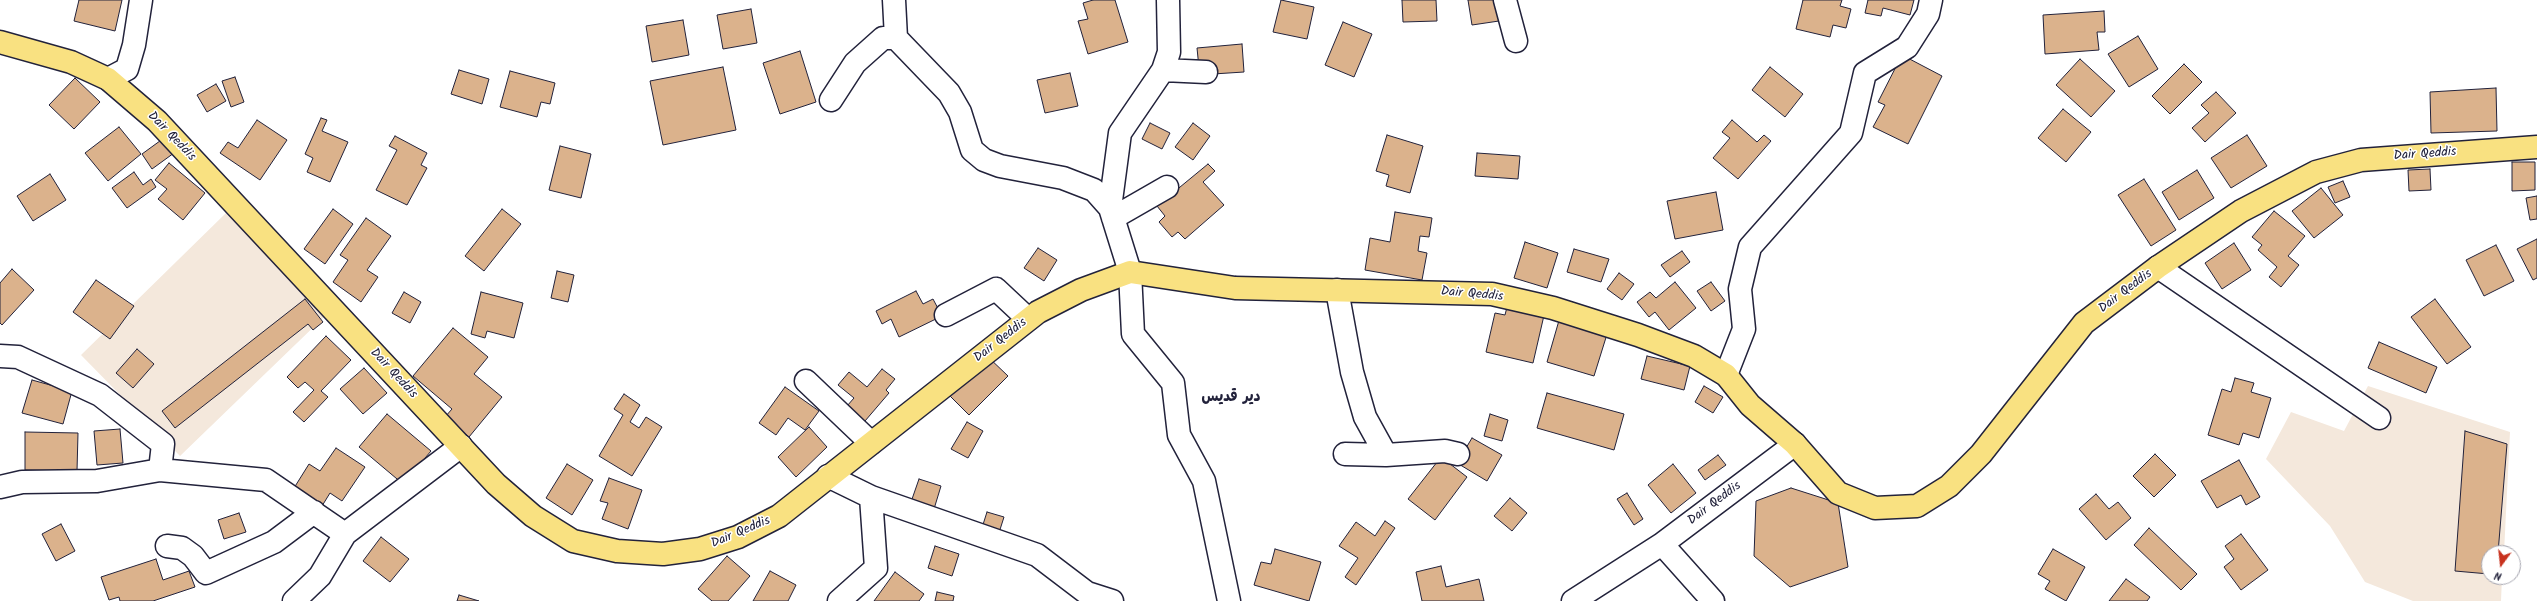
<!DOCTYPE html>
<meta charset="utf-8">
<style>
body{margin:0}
#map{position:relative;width:2537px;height:601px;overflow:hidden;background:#fff;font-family:Kalam,sans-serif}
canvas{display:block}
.north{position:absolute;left:2481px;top:545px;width:40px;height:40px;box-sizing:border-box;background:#fff;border:1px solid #a7a7b1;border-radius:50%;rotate:195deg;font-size:11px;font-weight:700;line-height:16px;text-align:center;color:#22223b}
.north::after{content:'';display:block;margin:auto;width:14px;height:18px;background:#c8321e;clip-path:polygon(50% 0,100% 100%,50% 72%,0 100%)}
</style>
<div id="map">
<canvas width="2537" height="601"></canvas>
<div class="north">N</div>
</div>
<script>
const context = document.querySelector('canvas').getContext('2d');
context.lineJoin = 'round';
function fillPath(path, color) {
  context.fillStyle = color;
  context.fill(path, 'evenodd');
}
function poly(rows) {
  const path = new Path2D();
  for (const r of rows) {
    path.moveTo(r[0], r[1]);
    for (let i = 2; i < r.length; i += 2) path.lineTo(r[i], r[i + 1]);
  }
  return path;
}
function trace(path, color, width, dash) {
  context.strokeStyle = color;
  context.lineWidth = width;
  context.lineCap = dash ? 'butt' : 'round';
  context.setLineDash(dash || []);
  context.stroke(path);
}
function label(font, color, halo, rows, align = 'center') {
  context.font = font + ' Kalam,"Playpen Sans Arabic",sans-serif';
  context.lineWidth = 3;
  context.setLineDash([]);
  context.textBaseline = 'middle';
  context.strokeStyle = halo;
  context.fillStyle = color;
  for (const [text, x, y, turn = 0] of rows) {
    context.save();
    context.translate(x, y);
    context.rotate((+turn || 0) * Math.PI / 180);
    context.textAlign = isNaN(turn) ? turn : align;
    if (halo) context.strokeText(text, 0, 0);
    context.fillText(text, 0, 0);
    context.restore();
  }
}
const built = poly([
 [226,213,326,315,180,456,81,355],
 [2368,386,2510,432,2504,553,2489,553,2489,577,2502,577,2501,601,2413,601,2365,582,2330,526,2266,459,2291,412,2344,431]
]);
const building = poly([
 [79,0,122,0,115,31,74,21,79,0],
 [1093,0,1115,0,1128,42,1088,54,1078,21,1088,19,1083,3,1093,0],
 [1281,0,1314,7,1307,39,1273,32,1281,0],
 [1402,0,1436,0,1437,21,1403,22,1402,0],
 [1468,0,1495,0,1499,21,1472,25,1468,0],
 [1803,0,1842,0,1840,6,1851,9,1846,28,1833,25,1830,37,1796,29,1803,0],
 [1868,0,1914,0,1910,15,1883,8,1881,16,1865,13,1868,0],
 [751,9,757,43,723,49,717,15,751,9],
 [2104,11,2105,32,2097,32,2099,50,2045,54,2043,15,2104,11],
 [683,20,689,55,652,62,646,26,683,20],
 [1343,22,1372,34,1354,77,1325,65,1343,22],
 [2138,36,2158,69,2129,87,2108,54,2138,36],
 [1242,44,1244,72,1213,74,1199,68,1197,48,1242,44],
 [800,51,816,102,780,114,763,63,800,51],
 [1902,55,1942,76,1908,144,1873,127,1885,105,1878,102,1902,55],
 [2080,59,2115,91,2091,117,2056,85,2080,59],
 [2184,64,2202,82,2170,114,2152,96,2184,64],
 [723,67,736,130,663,145,650,81,723,67],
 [1770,67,1803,94,1785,117,1752,90,1770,67],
 [459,70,489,79,482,104,451,94,459,70],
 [510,71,555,83,550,104,541,102,537,117,500,107,510,71],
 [1070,73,1078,106,1045,113,1037,80,1070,73],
 [235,77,244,102,231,107,222,81,235,77],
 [75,78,100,102,74,129,49,105,75,78],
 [216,84,226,101,207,112,197,95,216,84],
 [2496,88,2497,131,2431,133,2430,92,2496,88],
 [2216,92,2236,113,2205,142,2192,128,2209,113,2201,105,2216,92],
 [2063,109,2091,132,2066,162,2038,138,2063,109],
 [321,118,327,120,322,131,348,142,330,182,307,172,313,158,305,154,321,118],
 [257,120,287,140,260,180,220,153,228,142,238,148,257,120],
 [1732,120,1757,142,1764,135,1771,141,1738,179,1713,158,1730,138,1722,132,1732,120],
 [1150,123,1170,133,1162,149,1142,139,1150,123],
 [1193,123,1210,136,1193,160,1175,147,1193,123],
 [119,127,141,154,108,181,85,153,119,127],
 [1387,135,1423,146,1410,193,1386,186,1389,175,1376,171,1387,135],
 [2247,135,2267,166,2231,188,2211,158,2247,135],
 [395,136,427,153,421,165,427,168,407,205,376,190,397,150,389,146,395,136],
 [164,138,174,153,152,169,142,154,164,138],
 [560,146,591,154,581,198,549,190,560,146],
 [1477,153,1520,156,1518,179,1475,176,1477,153],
 [2512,162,2535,162,2535,190,2512,191,2512,162],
 [169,163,205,193,183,220,158,199,167,189,155,180,169,163],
 [1208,164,1215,171,1203,182,1224,205,1185,239,1178,232,1172,237,1159,222,1165,216,1157,206,1208,164],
 [2430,169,2431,190,2409,191,2408,170,2430,169],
 [2197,170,2214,198,2179,220,2162,192,2197,170],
 [134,172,143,185,151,179,156,187,127,208,112,188,134,172],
 [50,174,66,200,33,221,17,196,50,174],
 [2144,179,2176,230,2151,246,2118,195,2144,179],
 [2343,181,2350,197,2335,203,2328,187,2343,181],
 [2321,188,2343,215,2314,238,2292,211,2321,188],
 [1716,192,1723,230,1675,239,1667,201,1716,192],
 [2537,196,2537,219,2530,220,2526,198,2537,196],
 [333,209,353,224,325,264,304,249,333,209],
 [502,209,521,224,484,271,465,256,502,209],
 [2274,211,2305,236,2288,256,2299,265,2281,287,2269,277,2277,267,2258,250,2262,245,2252,237,2274,211],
 [1395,212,1432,218,1429,237,1420,236,1418,251,1427,253,1422,280,1365,270,1370,238,1390,242,1395,212],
 [366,218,391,236,367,270,378,277,361,302,333,282,348,260,340,255,366,218],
 [2537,239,2537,278,2533,280,2517,249,2537,239],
 [1525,242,1558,253,1547,288,1514,278,1525,242],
 [2234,243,2251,270,2222,289,2205,263,2234,243],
 [2496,245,2514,281,2484,296,2466,260,2496,245],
 [1038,248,1057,260,1044,281,1024,268,1038,248],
 [1574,249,1609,259,1601,282,1567,272,1574,249],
 [1682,251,1690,262,1670,277,1661,265,1682,251],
 [12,269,34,290,2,325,0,323,0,283,12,269],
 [557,271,574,275,568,302,551,298,557,271],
 [1619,273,1634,284,1622,300,1607,289,1619,273],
 [96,280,134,306,110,339,73,312,96,280],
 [1675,282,1696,308,1669,330,1655,312,1649,317,1637,302,1650,292,1656,298,1675,282],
 [1711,282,1725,301,1711,311,1697,291,1711,282],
 [916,291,923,304,933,299,942,316,899,337,891,319,882,324,876,311,916,291],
 [404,292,421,302,410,323,392,313,404,292],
 [481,292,523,303,514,338,487,331,485,338,471,334,481,292],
 [305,299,323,322,313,330,308,324,175,428,162,411,305,299],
 [2435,299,2471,347,2447,364,2411,317,2435,299],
 [1508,303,1545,311,1533,363,1486,352,1495,313,1505,315,1508,303],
 [1560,317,1608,331,1594,376,1547,362,1560,317],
 [453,328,488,357,474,374,502,397,469,437,445,417,452,409,413,376,453,328],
 [326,336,351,360,321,391,328,397,304,422,293,412,314,390,305,382,298,388,287,377,326,336],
 [2379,342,2437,367,2426,393,2368,368,2379,342],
 [137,349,154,364,133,388,116,373,137,349],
 [986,355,1008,376,969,415,947,393,986,355],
 [1647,356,1690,366,1684,390,1641,379,1647,356],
 [364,368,387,393,363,414,340,389,364,368],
 [882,369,895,379,886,390,889,393,865,421,847,406,854,398,838,385,849,372,867,387,882,369],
 [2235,378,2254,383,2251,392,2271,398,2259,438,2243,433,2239,445,2208,435,2222,389,2231,392,2235,378],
 [32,380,72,391,63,424,22,413,32,380],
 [1704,386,1723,397,1713,413,1695,402,1704,386],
 [785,387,819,411,805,430,788,418,776,435,759,423,785,387],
 [1547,393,1624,414,1614,450,1537,428,1547,393],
 [624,394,640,405,630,422,639,428,646,417,662,427,632,476,599,456,623,415,614,409,624,394],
 [387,414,431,451,403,484,359,447,387,414],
 [1490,414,1508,420,1502,441,1484,436,1490,414],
 [967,422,983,431,968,458,951,449,967,422],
 [809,427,827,447,796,477,778,457,809,427],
 [120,429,123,463,97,465,94,431,120,429],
 [2465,431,2507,444,2498,553,2489,553,2489,574,2455,571,2465,431],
 [25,432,78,433,77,471,25,470,25,432],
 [1472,438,1502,455,1487,481,1457,463,1472,438],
 [336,448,365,467,342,501,330,493,322,506,294,488,309,464,320,471,336,448],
 [2155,454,2176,475,2154,497,2133,476,2155,454],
 [1718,455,1726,465,1705,480,1698,470,1718,455],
 [1441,457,1467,477,1435,520,1408,499,1441,457],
 [2239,460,2260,497,2246,505,2241,495,2217,508,2201,481,2239,460],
 [567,464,593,480,572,515,546,498,567,464],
 [1673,464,1696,493,1671,513,1648,485,1673,464],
 [609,478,642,490,628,529,602,519,608,503,600,501,609,478],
 [919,479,941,486,934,509,911,502,919,479],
 [1791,488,1838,503,1848,567,1790,587,1754,556,1756,501,1791,488],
 [1627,493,1643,519,1634,525,1617,499,1627,493],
 [2096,494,2109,509,2118,502,2131,518,2106,540,2079,509,2096,494],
 [1510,498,1527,513,1512,531,1494,516,1510,498],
 [987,512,1004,517,997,539,980,534,987,512],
 [239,513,246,532,224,539,218,520,239,513],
 [1385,521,1395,528,1356,585,1345,577,1358,558,1339,546,1356,522,1375,536,1385,521],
 [61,524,75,551,56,561,42,534,61,524],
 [2149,528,2197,574,2181,590,2134,545,2149,528],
 [2241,534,2268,570,2241,590,2224,567,2234,559,2225,546,2241,534],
 [381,537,409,559,390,582,363,561,381,537],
 [935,546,959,554,952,576,928,568,935,546],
 [1275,549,1321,562,1309,601,1254,585,1261,562,1271,564,1275,549],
 [2053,549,2085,567,2066,601,2045,589,2050,581,2038,574,2053,549],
 [727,556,750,576,728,601,712,601,698,589,727,556],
 [156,559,163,580,189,571,195,587,153,601,120,601,119,597,109,600,101,577,156,559],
 [1441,566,1446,587,1479,579,1484,601,1422,601,1416,572,1441,566],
 [770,571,796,585,788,601,753,601,770,571],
 [895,572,924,594,919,601,874,601,895,572],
 [2126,579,2150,597,2147,601,2109,601,2126,579],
 [937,592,954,596,953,601,935,601,937,592],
 [459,595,479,601,457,601,459,595]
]);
const minor = poly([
 [894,0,896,38,949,93,960,112,972,150,984,160,1000,166,1063,178,1094,190,1110,208],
 [1168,0,1169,52,1163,70,1120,133,1110,208,1130,272,1133,334,1173,383,1179,435,1204,481,1229,601],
 [1505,0,1516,41],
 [1163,70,1206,72],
 [108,79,127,69,134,45,141,0],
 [831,100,855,63,883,38,896,38],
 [1113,218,1167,187],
 [2158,267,2379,418],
 [1337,290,1352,372,1365,417,1386,455],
 [946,315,996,289,1028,319],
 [0,356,18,357,100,395,163,444,160,470,266,480,345,534,461,446],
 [1726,375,1744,329,1740,289,1750,247,1851,133,1865,73,1907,47,1928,14,1931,0],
 [806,381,871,443],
 [1345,454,1386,455,1445,451,1458,454],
 [828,476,871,497,1037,555,1087,593,1112,601],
 [0,487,22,482,97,481,160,470],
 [1662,544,1713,601],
 [167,546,182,548,193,556,206,573,274,542,314,512],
 [294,601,320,576,345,534],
 [839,601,876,568,871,497],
 [1573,601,1662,544,1795,444]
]);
const major = poly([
 [0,42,71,62,108,79,157,121,496,484,533,516,573,541,617,551,663,554,700,549,738,537,779,516,1038,312,1081,290,1130,272,1235,288,1492,294,1553,308,1638,335,1694,356,1726,375,1750,405,1795,444,1838,493,1875,508,1917,506,1949,486,1981,454,2084,323,2158,267,2241,211,2316,172,2361,160,2537,147]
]);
const streetNames = [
 ["Dair Qeddis",171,137,46],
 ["Dair Qeddis",2425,155,-4],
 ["Dair Qeddis",2126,292,-37],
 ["Dair Qeddis",1472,295,5],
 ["Dair Qeddis",1001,341,-38],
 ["Dair Qeddis",393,374,47],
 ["Dair Qeddis",1715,504,-37],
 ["Dair Qeddis",741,533,-23]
];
const quarterNames = [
 ["دير قديس",1231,398]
];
fillPath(built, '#f4e8dc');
fillPath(building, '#dbb28c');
trace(building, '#22223b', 1);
trace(minor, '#22223b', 25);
trace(major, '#22223b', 25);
trace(minor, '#fff', 22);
trace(major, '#f9e181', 22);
label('13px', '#22223b', '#fff', streetNames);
label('bold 15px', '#22223b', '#fff', quarterNames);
</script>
